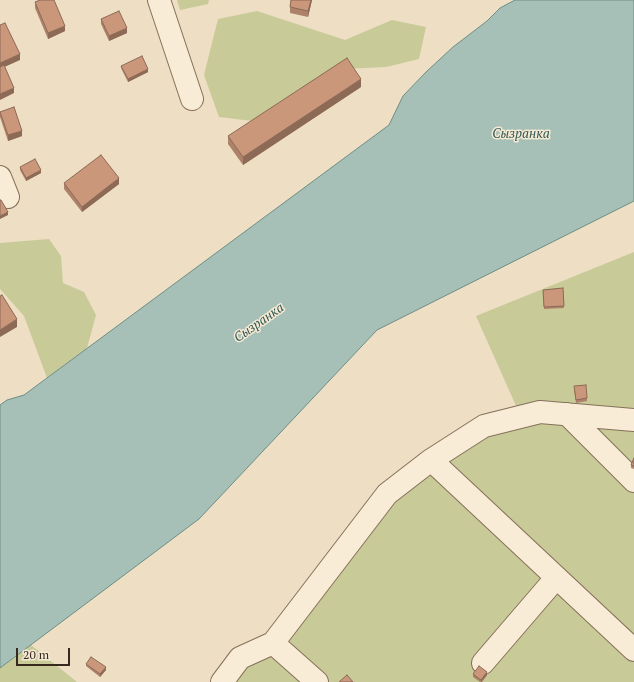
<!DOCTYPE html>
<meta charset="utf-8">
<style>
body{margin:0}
#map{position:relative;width:634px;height:682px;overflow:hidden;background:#eddec4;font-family:"PT Serif",serif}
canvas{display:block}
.scale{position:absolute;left:16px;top:648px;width:54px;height:18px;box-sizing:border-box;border:2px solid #38291f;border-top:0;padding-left:5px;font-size:12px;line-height:14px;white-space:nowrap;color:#38291f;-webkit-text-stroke:3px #f5e9d4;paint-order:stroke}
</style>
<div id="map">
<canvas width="634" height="682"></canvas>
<div class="scale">20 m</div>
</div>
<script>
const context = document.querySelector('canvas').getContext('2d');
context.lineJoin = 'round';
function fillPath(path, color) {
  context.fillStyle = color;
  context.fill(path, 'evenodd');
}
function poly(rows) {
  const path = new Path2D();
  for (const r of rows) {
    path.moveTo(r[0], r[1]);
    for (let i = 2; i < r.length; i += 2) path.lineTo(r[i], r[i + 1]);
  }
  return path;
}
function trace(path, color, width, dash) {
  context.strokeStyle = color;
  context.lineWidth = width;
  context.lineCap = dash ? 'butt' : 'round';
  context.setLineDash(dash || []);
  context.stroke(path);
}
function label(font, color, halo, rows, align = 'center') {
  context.font = font + ' "PT Serif",serif';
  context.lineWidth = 3;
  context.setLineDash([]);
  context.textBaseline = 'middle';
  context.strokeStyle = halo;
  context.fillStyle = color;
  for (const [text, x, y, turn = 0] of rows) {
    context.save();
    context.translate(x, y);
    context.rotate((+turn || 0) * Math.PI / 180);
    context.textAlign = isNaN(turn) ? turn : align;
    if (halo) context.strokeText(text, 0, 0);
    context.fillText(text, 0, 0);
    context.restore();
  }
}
const green = poly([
 [177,0,209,0,208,4,180,10],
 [257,11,345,40,392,20,426,27,419,59,386,67,345,69,269,123,219,117,204,75,218,19],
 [49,239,61,256,63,283,84,292,96,315,87,348,47,378,24,316,0,289,0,243],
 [634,252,634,682,222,682,273,643,387,494,521,417,476,316],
 [31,645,77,682,0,682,0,668]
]);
const water = poly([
 [515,0,634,0,634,201,377,330,199,519,0,668,0,405,7,400,24,395,389,125,403,96,426,72,453,47,487,21,500,8,515,0]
]);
const minor = poly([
 [159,0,192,99],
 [0,177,8,197],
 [567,414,634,481],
 [431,460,634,650],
 [273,643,317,682],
 [483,663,556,578],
 [222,682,240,658,273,643,387,494,431,460,484,426,540,412,634,420]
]);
const wall = poly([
 [291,0,312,0,308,17,290,13,290,7],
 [35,2,65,31,48,39,35,8],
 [101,19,127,33,109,41,101,24],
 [121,66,148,72,128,82,121,68],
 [361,87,243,165,228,144,228,136],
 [0,112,22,136,8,141,0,117],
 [20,167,41,173,26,181,20,170],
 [64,183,119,184,82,212,64,189],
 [563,288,564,308,544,309,543,290],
 [574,389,587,398,587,401,576,403],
 [634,458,634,469,631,468,631,465],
 [86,664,106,670,100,677,86,666],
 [473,674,487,675,482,682,480,682,473,677]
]);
const shadedWall = poly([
 [311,0,312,0,308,17,308,11],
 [65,26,65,31,48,39,48,33],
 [127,28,127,33,109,41,109,36],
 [20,54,20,60,0,69,0,63],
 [148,69,148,72,128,82,128,79],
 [361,79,361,87,243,165,243,157],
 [14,88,14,93,0,100,0,94],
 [22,131,22,136,8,141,8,135],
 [41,170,41,173,26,181,26,178],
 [119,178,119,184,82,212,82,207],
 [8,212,8,215,0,219,0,216],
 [17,319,17,327,0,337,0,330],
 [106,667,106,670,100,677,100,674],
 [487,672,487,675,481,682,481,680]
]);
const building = poly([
 [40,0,54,0,65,26,48,33,35,2,40,0],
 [291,0,311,0,308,11,290,7,291,0],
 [119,11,127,28,109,36,101,19,119,11],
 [5,23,20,54,0,63,0,25,5,23],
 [142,56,148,69,128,79,121,66,142,56],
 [347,58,361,79,243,157,228,136,347,58],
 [4,65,14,88,0,94,0,67,4,65],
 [14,107,22,131,8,135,0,112,14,107],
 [101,155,119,178,82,207,64,183,101,155],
 [35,159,41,170,26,178,20,167,35,159],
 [0,200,1,200,8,212,0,216,0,200],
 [563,288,564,306,544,307,543,290,563,288],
 [2,295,17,319,0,330,0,296,2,295],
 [586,385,587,398,576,400,574,386,586,385],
 [634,458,634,466,631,465,634,458],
 [91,657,106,667,100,674,86,664,91,657],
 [479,666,487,672,481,680,473,674,479,666],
 [347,675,353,682,339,682,347,675]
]);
const waterNames = [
 ["Сызранка",521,134],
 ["Сызранка",259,323,-35]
];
fillPath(green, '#c8cb98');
fillPath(water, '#a6c0b7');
trace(water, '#6d8e84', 1);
trace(minor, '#87705b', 24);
trace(minor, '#f8ecd7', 22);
fillPath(wall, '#ae826a');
fillPath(shadedWall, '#8d6a56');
fillPath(building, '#ca977b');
trace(building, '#8d6a56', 1);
label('italic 13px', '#2e5752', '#f5e9d4', waterNames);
</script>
